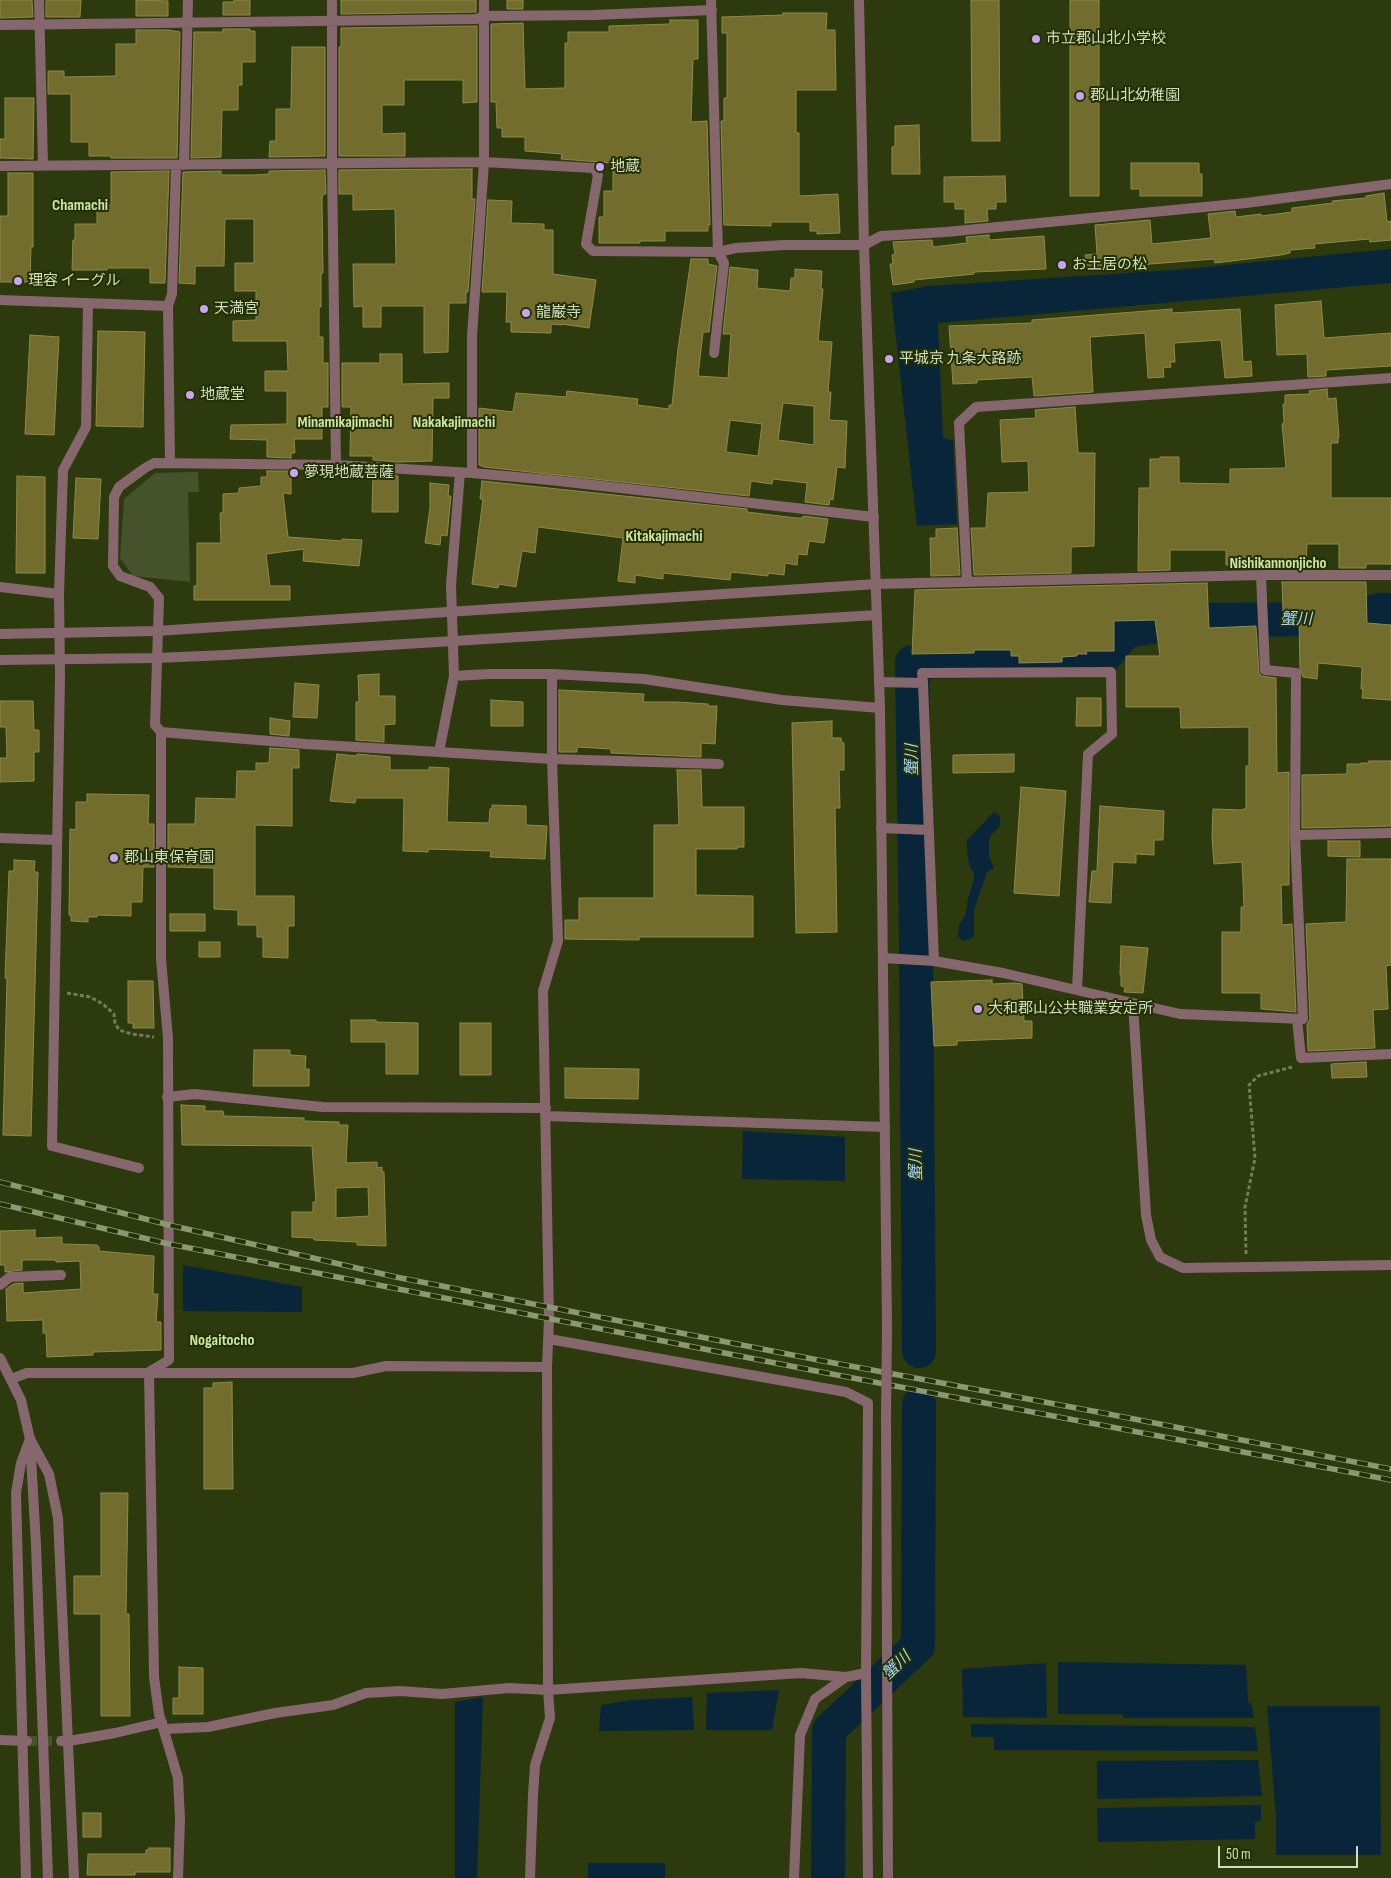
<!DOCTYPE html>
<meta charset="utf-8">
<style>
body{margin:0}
#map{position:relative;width:1391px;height:1878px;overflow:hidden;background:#2d3a0e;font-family:"Sofia Sans Condensed",sans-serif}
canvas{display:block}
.scale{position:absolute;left:1218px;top:1846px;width:140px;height:22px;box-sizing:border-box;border:2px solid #d1ddbf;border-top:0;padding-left:6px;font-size:15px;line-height:18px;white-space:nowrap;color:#d1ddbf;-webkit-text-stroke:4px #233003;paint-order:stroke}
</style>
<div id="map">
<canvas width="1391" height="1878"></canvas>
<div class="scale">50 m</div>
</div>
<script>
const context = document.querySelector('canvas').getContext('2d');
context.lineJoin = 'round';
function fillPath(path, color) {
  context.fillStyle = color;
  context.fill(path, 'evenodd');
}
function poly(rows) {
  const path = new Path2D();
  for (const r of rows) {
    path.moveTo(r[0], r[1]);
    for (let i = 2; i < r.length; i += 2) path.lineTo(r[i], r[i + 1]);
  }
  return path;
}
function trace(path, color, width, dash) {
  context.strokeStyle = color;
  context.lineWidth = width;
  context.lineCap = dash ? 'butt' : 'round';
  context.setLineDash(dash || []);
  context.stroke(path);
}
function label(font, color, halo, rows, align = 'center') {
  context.font = font + ' "Sofia Sans Condensed","Noto Sans JP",sans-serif';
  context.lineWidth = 4;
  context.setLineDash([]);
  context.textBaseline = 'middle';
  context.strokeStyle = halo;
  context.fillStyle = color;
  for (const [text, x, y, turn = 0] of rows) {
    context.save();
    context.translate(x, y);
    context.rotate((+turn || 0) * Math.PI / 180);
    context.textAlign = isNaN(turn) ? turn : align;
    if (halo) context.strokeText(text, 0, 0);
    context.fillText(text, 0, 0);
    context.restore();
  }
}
const green = poly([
 [198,472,199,492,188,492,190,582,133,576,120,558,124,499,155,473]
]);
const water = poly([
 [1391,249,1391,283,938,323,943,438,953,440,957,524,917,526,891,293,929,286,1174,270],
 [994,812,1000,816,1000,826,991,835,989,841,989,857,994,868,987,872,974,910,974,937,965,941,961,940,958,936,959,925,966,914,968,898,974,880,974,873,970,867,967,854,967,840],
 [743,1131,845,1137,845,1181,742,1179],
 [183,1265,302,1287,302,1312,183,1311],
 [1058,1662,1246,1665,1248,1702,1252,1705,1254,1718,1124,1718,1122,1714,1058,1714],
 [1046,1663,1047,1718,963,1717,962,1669],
 [779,1690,772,1730,706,1730,707,1693],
 [483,1697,477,1878,455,1878,455,1702],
 [692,1697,694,1730,599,1731,601,1705,632,1700],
 [1267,1706,1380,1706,1381,1855,1276,1855,1276,1816],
 [971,1724,1255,1727,1258,1751,994,1750,994,1739,992,1737,971,1737],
 [1258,1760,1262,1796,1097,1799,1097,1761],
 [1261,1805,1261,1820,1255,1822,1255,1839,1098,1842,1097,1808],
 [588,1863,665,1863,665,1878,588,1878]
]);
const river = poly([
 [919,1351,916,944,912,662,1103,659,1126,631,1199,620,1346,619,1378,610,1391,610],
 [828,1878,829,1730,918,1646,919,1404]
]);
const building = poly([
 [0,0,32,0,33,17,0,18,0,0],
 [46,0,81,0,80,17,46,17,46,0],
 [136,0,168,1,168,16,136,16,136,0],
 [234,0,250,0,250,15,223,15,223,2,234,2,234,0],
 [341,0,476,0,476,12,341,14,341,0],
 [507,0,523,0,523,9,507,9,507,0],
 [971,0,999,0,1000,141,972,141,971,0],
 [1070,0,1099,0,1099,196,1070,196,1070,0],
 [783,13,827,13,826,30,835,30,836,90,796,90,796,133,799,133,799,196,838,194,840,233,817,234,817,231,810,231,810,222,771,222,771,226,724,225,721,121,724,121,724,98,727,98,727,33,722,33,722,17,783,15,783,13],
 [670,20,698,20,698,59,693,59,691,122,707,121,710,225,708,225,708,231,665,231,665,241,640,241,640,243,599,243,599,217,604,217,604,191,613,191,613,163,561,159,562,154,525,151,525,137,502,137,502,128,497,128,496,102,491,102,491,24,523,23,525,89,565,88,565,43,568,43,568,32,609,32,609,26,670,24,670,20],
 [477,26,477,102,463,103,463,80,404,80,404,105,382,105,382,134,405,133,405,156,339,156,339,47,341,47,341,28,477,26],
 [223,29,250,29,250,31,255,31,255,62,242,62,242,85,238,85,238,110,222,110,221,157,191,158,194,32,223,32,223,29],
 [136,30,168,30,180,32,177,158,111,158,111,156,89,156,89,142,71,142,71,94,48,94,48,71,64,71,64,77,116,76,116,44,136,44,136,30],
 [292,47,325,47,325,156,269,157,270,141,276,141,276,109,291,109,292,47],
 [5,98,34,98,33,159,0,158,0,139,5,139,5,98],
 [919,125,920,174,892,174,892,147,895,146,895,126,919,125],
 [1131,163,1199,163,1199,174,1202,174,1202,196,1140,196,1140,189,1131,189,1131,163],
 [472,169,472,199,475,199,468,292,466,292,466,303,449,303,448,352,424,353,424,306,381,306,381,327,363,327,363,306,354,307,353,264,396,264,395,209,353,210,353,194,339,194,339,170,472,169],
 [325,170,326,194,323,194,322,198,323,273,321,273,321,307,319,307,319,337,323,337,323,363,328,363,328,407,322,407,322,439,294,439,295,453,291,453,291,458,267,457,267,440,230,439,231,425,287,424,287,391,265,391,265,371,288,371,287,341,233,341,233,321,256,320,256,291,235,291,235,263,254,263,254,219,225,219,224,266,195,266,195,284,179,283,183,172,221,171,221,175,253,175,269,174,269,171,325,170],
 [169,171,165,283,150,283,150,268,107,268,107,270,72,270,73,240,75,240,75,224,97,224,97,205,111,205,111,172,169,171],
 [8,173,33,173,33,247,31,247,30,282,0,282,0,216,8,216,8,173],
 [1005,176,1006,202,996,202,996,209,987,209,988,221,965,223,965,209,955,209,955,202,944,202,944,177,1005,176],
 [1384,193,1387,222,1391,221,1391,240,1370,242,1369,239,1314,244,1315,248,1290,250,1290,253,1281,255,1215,263,1214,259,1086,269,1085,255,1097,254,1095,225,1150,220,1152,244,1211,238,1208,214,1235,211,1236,217,1261,214,1261,216,1292,212,1292,208,1333,203,1332,201,1366,198,1366,196,1384,193],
 [488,200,512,201,511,223,544,224,544,230,553,230,553,274,596,280,589,328,562,324,562,325,551,324,551,333,511,332,511,322,506,322,507,292,482,292,488,200],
 [989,235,989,240,1044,236,1046,269,974,272,974,274,914,280,914,282,893,285,890,264,893,264,892,255,895,254,893,242,932,240,933,247,967,243,966,237,989,235],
 [691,259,708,259,708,264,717,266,709,332,703,332,698,376,728,378,731,334,723,334,730,267,758,270,757,288,790,291,791,278,795,278,795,269,822,271,821,289,823,289,818,341,832,342,828,392,831,392,829,420,847,421,845,468,837,467,833,500,830,499,829,505,805,502,807,483,773,479,772,484,751,481,749,496,484,467,479,465,479,408,513,412,516,393,566,397,567,391,638,399,637,405,669,409,669,405,672,405,678,349,691,259],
 [783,403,814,406,814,445,778,440,783,403],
 [730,420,762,424,758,456,726,452,730,420],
 [1321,301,1324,338,1391,333,1391,366,1326,370,1326,376,1308,377,1307,354,1277,355,1275,305,1321,301],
 [1172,309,1172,313,1240,309,1243,362,1251,361,1252,376,1225,378,1221,340,1174,343,1175,362,1170,362,1171,367,1163,368,1164,377,1148,378,1145,333,1090,337,1093,392,1034,396,1032,377,977,380,977,383,953,384,949,326,1032,323,1032,320,1172,309],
 [98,331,145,332,143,427,96,426,98,331],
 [30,335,59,337,54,435,25,434,30,335],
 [380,354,402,354,402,384,449,383,449,398,433,398,432,461,398,462,373,460,373,456,350,456,351,407,342,407,342,363,380,363,380,354],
 [1327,389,1328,399,1336,398,1339,437,1338,437,1338,443,1331,443,1331,498,1391,498,1391,564,1366,564,1366,568,1339,568,1339,544,1307,544,1306,568,1282,568,1282,565,1226,565,1226,550,1170,550,1170,570,1138,571,1139,488,1150,488,1150,459,1160,459,1160,457,1179,457,1179,483,1230,484,1230,469,1286,468,1282,424,1284,423,1283,404,1285,404,1285,395,1310,394,1309,391,1327,389],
 [1075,407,1078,453,1095,453,1094,546,1071,547,1071,573,974,575,971,528,986,528,988,493,1029,492,1028,461,1002,462,1000,420,1036,418,1035,410,1075,407],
 [267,471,291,471,291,494,283,493,288,537,342,541,342,539,362,540,359,566,303,561,304,549,266,554,270,586,290,586,290,600,194,600,194,586,197,586,197,543,221,543,220,513,223,513,223,494,239,493,239,488,261,486,261,477,267,477,267,471],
 [373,474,398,476,398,512,372,512,373,474],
 [17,476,45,477,45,573,16,573,17,476],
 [76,478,101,479,98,539,73,538,76,478],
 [482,481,747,509,747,512,796,518,803,518,803,516,828,519,824,543,809,541,807,555,798,554,797,565,785,563,784,575,768,573,768,576,731,572,730,580,663,573,663,579,635,575,635,583,618,581,623,538,538,527,535,553,522,551,516,587,499,584,498,588,472,584,483,499,480,499,482,481],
 [430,483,449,485,448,496,451,496,447,536,441,535,440,545,425,543,430,508,430,483],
 [957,528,960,575,931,576,930,538,936,538,936,529,957,528],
 [1282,582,1366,582,1367,623,1391,625,1391,700,1362,698,1363,689,1361,689,1362,667,1318,663,1317,679,1303,677,1300,668,1299,621,1290,621,1290,612,1283,612,1282,582],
 [1207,583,1209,628,1256,626,1259,673,1261,676,1276,678,1277,773,1289,772,1289,885,1281,885,1282,925,1292,924,1296,1012,1261,1009,1261,993,1222,993,1222,932,1241,932,1241,907,1244,907,1243,882,1242,862,1214,864,1212,837,1213,809,1242,810,1246,808,1246,766,1249,766,1249,727,1181,728,1180,707,1126,707,1126,656,1160,656,1155,620,1114,621,1114,651,1086,651,1087,654,1077,654,1077,656,1062,657,1062,662,1019,663,1019,656,1011,656,1011,650,974,650,974,653,912,654,915,590,1207,583],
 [379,674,379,696,395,696,395,724,384,725,384,742,356,740,356,702,359,702,358,675,379,674],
 [295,683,319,685,317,718,293,717,295,683],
 [559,690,644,694,643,702,677,702,708,704,708,706,717,706,715,744,701,743,701,757,611,753,611,749,577,747,577,752,559,752,559,690],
 [1077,698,1101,698,1101,726,1076,726,1077,698],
 [491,700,523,702,523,726,491,726,491,700],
 [0,701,33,701,34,730,39,730,39,752,34,752,34,781,0,782,0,758,7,758,6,727,0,727,0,701],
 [270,718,290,721,289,736,270,734,270,718],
 [832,721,832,738,841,738,842,743,844,743,844,770,839,770,840,808,835,808,837,932,796,933,792,723,832,721],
 [270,748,299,750,299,768,292,768,292,826,255,825,255,896,294,896,294,926,288,926,288,958,263,957,263,937,257,937,257,925,238,925,238,910,214,909,214,868,168,867,168,824,195,824,196,798,236,799,237,771,256,771,256,763,269,763,270,748],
 [337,754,357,756,357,754,390,757,390,770,429,770,429,767,449,768,447,822,489,823,490,809,492,809,492,805,526,806,526,825,547,826,545,859,490,857,491,851,428,849,428,852,403,851,404,798,356,798,355,803,330,801,337,754],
 [1014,754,1014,772,953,773,953,755,1014,754],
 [1369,761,1391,761,1391,826,1302,828,1302,775,1347,774,1347,764,1361,764,1361,763,1369,763,1369,761],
 [677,770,701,770,702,807,744,807,744,847,737,847,737,849,696,849,696,895,753,896,753,937,639,937,639,940,565,939,565,920,579,920,579,898,654,898,654,825,679,825,677,770],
 [1021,787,1066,791,1059,896,1014,893,1021,787],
 [87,794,149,795,148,824,154,824,154,867,143,867,142,902,131,902,131,916,97,915,97,917,88,917,88,922,71,921,71,915,69,915,70,829,76,830,76,802,87,802,87,794],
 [1100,806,1164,811,1163,840,1154,840,1154,855,1136,854,1136,863,1113,862,1111,903,1089,902,1092,871,1097,871,1100,806],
 [1328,841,1360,841,1360,857,1328,856,1328,841],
 [1347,859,1391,859,1391,965,1386,966,1388,1009,1373,1010,1375,1048,1308,1051,1307,1025,1310,1019,1306,924,1346,922,1347,859],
 [14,860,35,861,34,872,38,872,31,1136,3,1135,7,978,5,978,9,871,14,871,14,860],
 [170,914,205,914,205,931,170,931,170,914],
 [199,942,220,942,220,957,199,957,199,942],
 [1121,946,1148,948,1143,993,1124,992,1125,987,1121,986,1121,975,1120,975,1121,946],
 [992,980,992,984,1015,983,1022,984,1024,1021,1032,1021,1032,1038,957,1041,957,1045,934,1046,931,982,992,980],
 [128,981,153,981,154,1028,133,1028,133,1023,128,1023,128,981],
 [351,1020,376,1020,376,1022,418,1023,418,1074,386,1074,386,1042,351,1042,351,1020],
 [460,1023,491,1023,491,1075,460,1075,460,1023],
 [254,1050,290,1050,290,1055,306,1056,305,1069,309,1069,309,1086,253,1086,254,1050],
 [1366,1062,1367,1077,1332,1078,1331,1064,1366,1062],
 [565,1068,639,1069,638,1099,565,1098,565,1068],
 [181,1105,205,1106,205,1111,223,1111,224,1116,304,1118,304,1121,339,1122,339,1125,348,1125,346,1163,377,1162,377,1168,382,1167,382,1172,384,1172,386,1246,357,1245,357,1242,314,1240,314,1238,292,1237,292,1212,313,1212,313,1202,316,1202,312,1146,182,1145,181,1105],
 [368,1187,369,1216,336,1218,336,1188,368,1187],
 [35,1230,35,1238,62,1237,62,1244,97,1245,99,1247,99,1251,154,1256,153,1294,158,1294,156,1322,161,1322,161,1350,93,1352,93,1355,47,1357,46,1333,43,1333,43,1320,7,1321,6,1289,13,1284,23,1283,23,1293,81,1289,80,1261,56,1262,56,1260,22,1260,22,1270,5,1272,5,1265,0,1265,0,1231,35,1230],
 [232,1382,233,1489,204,1489,204,1388,213,1388,213,1383,232,1382],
 [101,1493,128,1493,126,1614,129,1614,130,1716,101,1716,101,1614,74,1614,74,1576,101,1576,101,1493],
 [179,1667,203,1668,203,1714,173,1714,173,1698,179,1698,179,1667],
 [83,1813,101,1813,101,1837,83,1837,83,1813],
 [149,1848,170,1848,170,1872,135,1872,135,1875,87,1875,88,1854,146,1854,146,1850,149,1850,149,1848]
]);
const minorTunnel = poly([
 [27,1741,61,1741]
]);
const path = poly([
 [67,993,90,997,103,1004,114,1014,115,1023,119,1030,132,1034,154,1037],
 [1246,1254,1245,1207,1255,1158,1249,1085,1258,1076,1292,1067]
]);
const service = poly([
 [52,1146,139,1168]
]);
const minor = poly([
 [39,0,43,164],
 [332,0,332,162,336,465],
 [711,0,718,252,724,263,714,353],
 [0,25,476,19,484,16,594,15,712,10],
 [184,165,188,0],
 [0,166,484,162,594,168,598,175,586,244,593,251,718,252,736,248,784,245,864,245,881,236,946,232,1246,203,1391,184],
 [0,300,168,306,170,463],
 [168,306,172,294,176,165],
 [472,473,472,336,484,162,484,0],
 [967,581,959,423,976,407,1391,378],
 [877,584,1261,575,1391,575],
 [0,587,59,594],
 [552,674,644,679,782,700,880,708],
 [454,676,489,674,552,674,552,759,558,941,543,991,549,1319,547,1367,548,1690,550,1718,535,1765,533,1795,530,1878],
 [879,682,923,683,922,673,1111,672,1112,734,1088,754,1077,990],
 [923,683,934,961],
 [161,732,306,744,439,752,552,759,719,764],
 [439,752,454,676,451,585,460,472],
 [881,828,929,830],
 [1295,835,1391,833],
 [0,838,56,840],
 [883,958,934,961,1003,973,1180,1014,1303,1019,1295,835,1296,673,1265,670,1261,575],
 [1133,1004,1146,1215,1151,1240,1160,1257,1183,1268,1391,1265],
 [1297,1019,1301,1058,1391,1054],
 [167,1097,195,1094,323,1107,546,1108],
 [546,1116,885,1127],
 [52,1146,60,676,59,594,63,470,86,427,88,303],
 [0,1285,10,1277,61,1275],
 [549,1339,846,1392,868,1403,866,1673,868,1878],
 [11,1379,27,1373,353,1373,386,1366,547,1367],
 [30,1439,49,1474,58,1518,74,1878],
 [164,1729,208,1727,275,1713,333,1705,366,1693,400,1691,442,1694,509,1688,548,1690,801,1673,846,1677,866,1673],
 [0,1740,27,1741],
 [61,1741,69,1741,115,1733,162,1722],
 [26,1878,16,1493,21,1463,30,1439],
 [178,1878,180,1819,178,1778,159,1714,154,1677,149,1372,169,1360,168,1038,161,959,161,732,155,725,159,598,150,587,120,576,113,566,114,497,119,487,145,468,154,463,336,465,472,473,550,480,874,517],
 [794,1878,800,1735,815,1699,846,1677]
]);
const tertiary = poly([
 [859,0,864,245,880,708,887,1327],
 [0,634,156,631,877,584],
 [0,660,156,658,226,655,877,615],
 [0,1358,21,1400,30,1439,36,1545,48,1878],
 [886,1417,888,1878]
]);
const rail = poly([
 [0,1182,169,1225,396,1277,818,1360,1098,1412,1391,1469],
 [0,1204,169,1244,816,1371,1391,1480]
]);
const tertiaryBridge = poly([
 [886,1417,887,1327]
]);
const markers = [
 [1036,39,5,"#c7a6ef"],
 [1080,96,5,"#c7a6ef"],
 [600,167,5,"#c7a6ef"],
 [1062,265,5,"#c7a6ef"],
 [18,281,5,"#c7a6ef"],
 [204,309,5,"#c7a6ef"],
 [526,313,5,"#c7a6ef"],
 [889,359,5,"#c7a6ef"],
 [190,395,5,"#c7a6ef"],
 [294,473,5,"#c7a6ef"],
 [114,858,5,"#c7a6ef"],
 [978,1009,5,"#c7a6ef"]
];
const poiNames = [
 ["市立郡山北小学校",1046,39],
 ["郡山北幼稚園",1090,96],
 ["地蔵",610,167],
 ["お土居の松",1072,265],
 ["理容 イーグル",28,281],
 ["天満宮",214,309],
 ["龍巌寺",536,313],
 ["平城京 九条大路跡",899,359],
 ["地蔵堂",200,395],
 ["夢現地蔵菩薩",304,473],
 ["郡山東保育園",124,858],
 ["大和郡山公共職業安定所",988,1009]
];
const neighbourhoodNames = [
 ["Chamachi",80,206],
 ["Minamikajimachi",345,423],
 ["Nakakajimachi",454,423],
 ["Kitakajimachi",664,537],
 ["Nishikannonjicho",1278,564],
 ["Nogaitocho",222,1341]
];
const waterNames = [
 ["蟹川",1296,620],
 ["蟹川",913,760,-91],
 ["蟹川",917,1165,-91],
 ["蟹川",897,1666,-44]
];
fillPath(green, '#45522c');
fillPath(water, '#09253a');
trace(river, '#09253a', 34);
fillPath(building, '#726d2c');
trace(building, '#8f8a4a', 1);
trace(minorTunnel, '#465229', 10, [10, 5]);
trace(path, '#717e57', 3, [4, 2.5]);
trace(service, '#85676d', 10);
trace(minor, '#85676d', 10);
trace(tertiary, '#85676d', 10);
trace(rail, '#8b9874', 5.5);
trace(rail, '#233003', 4, [11]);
trace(tertiaryBridge, '#85676d', 10);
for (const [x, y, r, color] of markers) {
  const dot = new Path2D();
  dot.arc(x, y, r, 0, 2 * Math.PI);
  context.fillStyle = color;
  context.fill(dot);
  trace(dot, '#233003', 2);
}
label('15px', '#d1ddbf', '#233003', poiNames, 'left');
label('bold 16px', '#cee4a6', '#233003', neighbourhoodNames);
label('italic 16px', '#a7d3f9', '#233003', waterNames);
</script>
